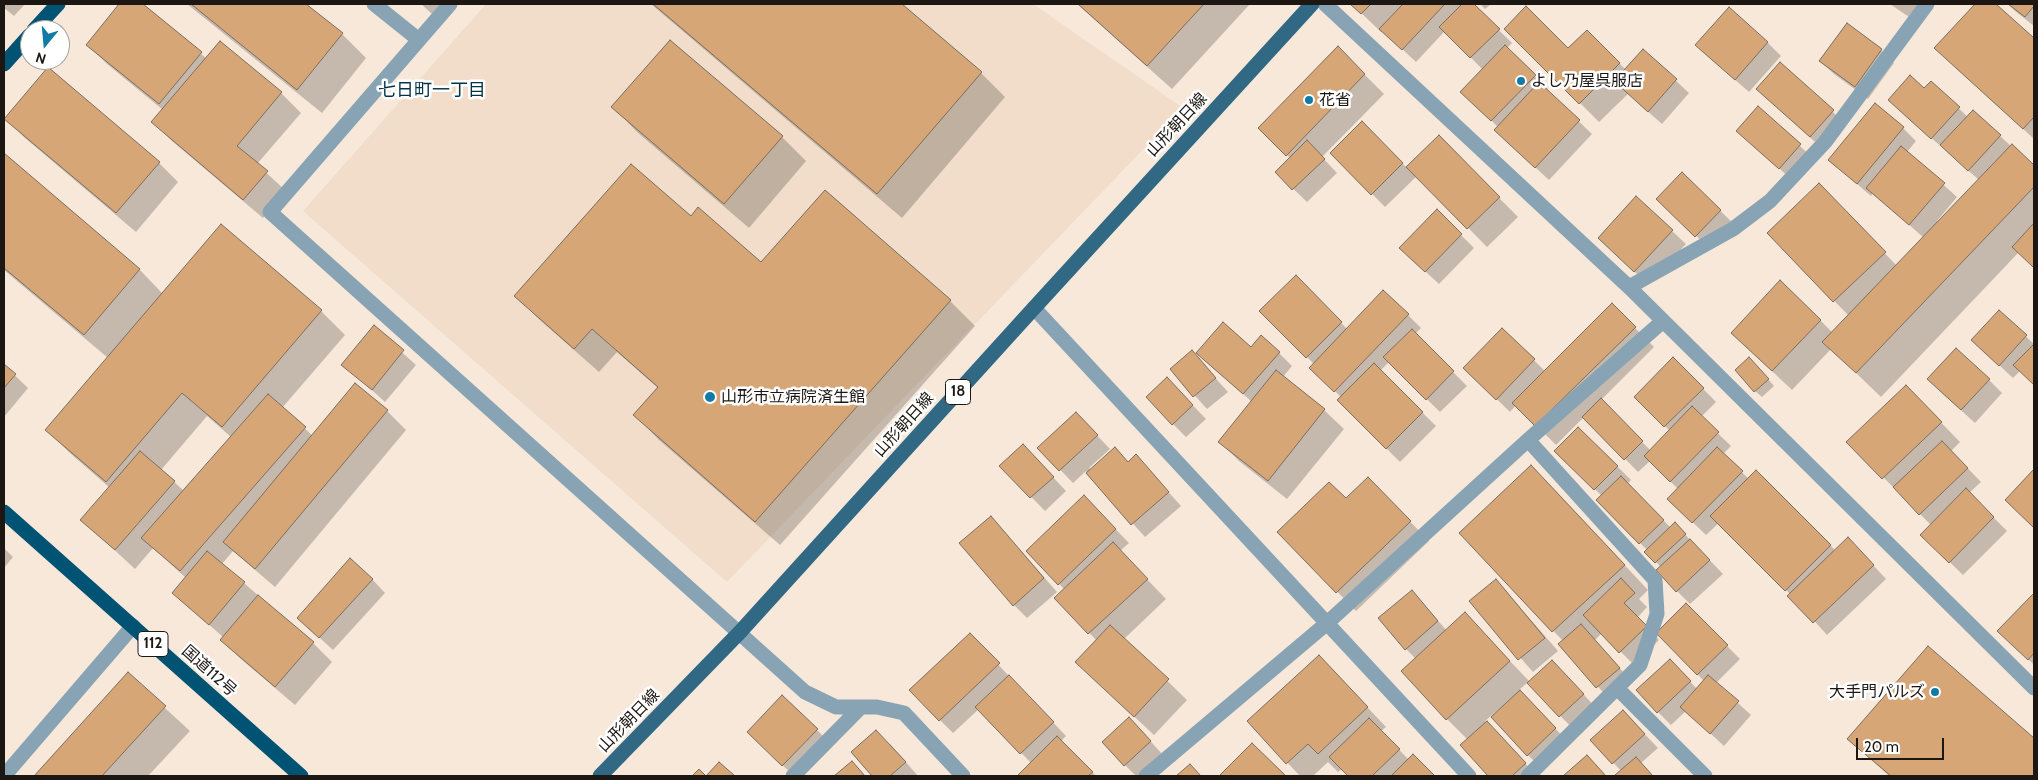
<!DOCTYPE html>
<meta charset="utf-8">
<style>
body{margin:0}
#map{position:relative;width:2038px;height:780px;overflow:hidden;background:#f7e8da;font-family:Cabin,sans-serif}
canvas{display:block}
.frame{position:absolute;inset:0;border:5px solid #1c1712;pointer-events:none}
.north{position:absolute;left:20px;top:20px;width:50px;height:50px;box-sizing:border-box;background:#fff;border:1px solid #a4a2a0;border-radius:50%;rotate:197deg;font-size:14px;font-weight:700;line-height:20px;text-align:center;color:#1c1712}
.north::after{content:'';display:block;margin:auto;width:18px;height:22px;background:#117ba5;clip-path:polygon(50% 0,100% 100%,50% 72%,0 100%)}
.scale{position:absolute;left:1856px;top:738px;width:88px;height:22px;box-sizing:border-box;border:2px solid #1c1712;border-top:0;padding-left:6px;font-size:15px;line-height:18px;white-space:nowrap;color:#1c1712;-webkit-text-stroke:4px #fff;paint-order:stroke}
</style>
<div id="map">
<canvas width="2038" height="780"></canvas>
<div class="frame"></div>
<div class="north">N</div>
<div class="scale">20 m</div>
</div>
<script>
const context = document.querySelector('canvas').getContext('2d');
context.lineJoin = 'round';
function fillPath(path, color) {
  context.fillStyle = color;
  context.fill(path, 'evenodd');
}
function poly(rows) {
  const path = new Path2D();
  for (const r of rows) {
    path.moveTo(r[0], r[1]);
    for (let i = 2; i < r.length; i += 2) path.lineTo(r[i], r[i + 1]);
  }
  return path;
}
function trace(path, color, width, dash) {
  context.strokeStyle = color;
  context.lineWidth = width;
  context.lineCap = dash ? 'butt' : 'round';
  context.setLineDash(dash || []);
  context.stroke(path);
}
function label(font, color, halo, rows, align = 'center') {
  context.font = font + ' Cabin,"Noto Sans JP",sans-serif';
  context.lineWidth = 5;
  context.setLineDash([]);
  context.textBaseline = 'middle';
  context.strokeStyle = halo;
  context.fillStyle = color;
  for (const [text, x, y, turn = 0] of rows) {
    context.save();
    context.translate(x, y);
    context.rotate((+turn || 0) * Math.PI / 180);
    context.textAlign = isNaN(turn) ? turn : align;
    if (halo) context.strokeText(text, 0, 0);
    context.fillText(text, 0, 0);
    context.restore();
  }
}
const built = poly([
 [486,4,1033,4,1183,108,727,582,303,211]
]);
const shadow = poly([
 [4,4,25,4,14,16,4,8],
 [121,4,141,4,206,58,220,42,281,93,301,113,257,164,286,191,263,218,172,141,153,122,163,110,107,64,87,44],
 [187,4,304,4,342,34,366,58,322,113],
 [421,4,441,4,432,14],
 [651,4,900,4,981,73,1005,97,902,218],
 [1077,4,1250,4,1172,89],
 [1352,4,1472,4,1512,43,1506,49,1548,89,1547,91,1592,134,1549,180,1509,143,1498,127,1462,92,1483,70,1445,31,1416,62,1383,31,1381,32],
 [1480,4,1491,4,1485,9],
 [1890,4,1918,4,1909,17],
 [1976,4,1994,4,2034,40,2034,139,1936,48],
 [2008,4,2034,4,2034,26,2015,11],
 [1506,29,1568,50,1587,31,1626,70,1643,50,1689,93,1662,124,1628,94,1599,122],
 [1768,43,1781,56,1749,92,1710,58],
 [1338,48,1384,94,1322,157,1337,173,1307,202,1276,172,1290,158,1260,128],
 [1881,50,1894,63,1868,99,1834,74,1820,61],
 [1780,64,1846,124,1824,150,1771,102],
 [1931,83,1968,117,2000,136,2034,167,2034,267,2019,252,1881,397,1831,349,1792,390,1752,352,1820,320,1833,333,1849,316,1768,233,1838,204,1897,266,1924,238,1873,193,1871,196,1829,160,1903,128,1916,141,1907,152,1957,197,1937,221,1939,222,1979,180,1903,113],
 [613,107,782,137,806,161,749,228,637,132],
 [1758,108,1813,158,1793,181,1738,131],
 [6,119,159,163,178,182,136,232,25,138],
 [1362,123,1407,168,1439,137,1518,217,1487,247,1417,176,1385,207,1332,153],
 [4,155,140,270,163,294,321,311,345,335,282,408,313,436,387,411,406,430,275,587,233,551,222,564,313,643,332,662,295,705,241,659,221,640,223,637,173,593,186,578,153,548,135,569,82,520,110,488,71,454,46,430,108,358,4,270],
 [207,416,231,437,184,491,161,470],
 [1682,174,1734,224,1710,249,1658,199],
 [825,192,950,301,975,326,780,545,659,440,635,415,659,389,617,352,599,372,540,320,516,296,691,218,761,263],
 [1637,198,1686,244,1648,284,1612,251],
 [1437,211,1474,248,1439,284,1414,261],
 [1296,277,1347,329,1408,315,1421,328,1415,334,1467,386,1440,412,1389,362,1380,371,1436,426,1400,462,1338,400,1341,397,1324,381,1314,364,1261,311],
 [1612,305,1654,347,1601,400,1651,451,1670,431,1635,397,1674,359,1716,402,1701,417,1731,446,1723,454,1749,479,1756,472,1836,551,1861,552,1886,579,1827,635,1790,594,1719,523,1706,535,1682,512,1678,489,1650,461,1638,472,1584,417,1556,445,1516,405,1510,412,1478,381,1502,329,1545,371],
 [2000,312,2034,344,2034,384,2021,370,2013,378,1986,353],
 [374,327,416,365,385,402,343,364],
 [1192,352,1228,392,1207,409,1171,369],
 [1197,353,1279,353,1292,366,1283,377,1324,410,1344,429,1287,499,1239,461,1220,442,1252,402],
 [4,365,28,388,4,417],
 [1756,365,1774,386,1762,397,1755,391],
 [1989,380,2002,393,1975,423,1942,393],
 [1180,392,1206,419,1186,437,1173,424],
 [1925,406,1960,442,1951,451,1981,482,1969,493,2007,531,1963,575,1922,535,1931,525,1848,442],
 [1089,427,1110,449,1089,468,1091,470,1115,449,1129,463,1136,456,1181,506,1145,537,1086,471,1073,483,1039,448],
 [1556,451,1617,466,1631,480,1627,484,1671,528,1675,524,1723,574,1690,604,1677,591,1661,567,1646,552,1647,550,1598,500,1602,496],
 [1036,459,1066,491,1045,511,1001,466],
 [2034,471,2034,527,2007,500],
 [1555,491,1648,590,1639,599,1647,607,1637,618,1659,640,1634,665,1602,633,1595,640,1632,682,1611,701,1559,644,1563,641,1460,533],
 [1387,498,1429,541,1356,611,1279,532,1346,500],
 [1097,510,1129,543,1120,551,1166,599,1124,639,1187,700,1154,735,1096,681,1097,641,1056,598,1065,590,1027,551],
 [991,517,1057,592,1027,618,1014,605],
 [4,548,13,557,4,568],
 [372,579,385,593,333,650,312,631],
 [1496,580,1558,651,1533,672,1471,602],
 [1412,591,1447,631,1465,614,1530,682,1565,674,1596,708,1573,729,1528,682,1519,690,1568,742,1541,768,1528,755,1499,709,1485,721,1537,776,1490,776,1462,745,1468,740,1447,719,1416,659,1406,649],
 [2034,595,2034,665,1999,631],
 [1686,605,1740,659,1716,683,1751,715,1724,746,1686,711,1671,725,1658,712,1670,660,1697,689,1704,681,1658,634],
 [970,635,1066,736,1061,741,1096,776,1019,776,1032,764,979,709,953,733,911,691],
 [1928,648,2034,739,2034,776,1889,776,1849,739],
 [128,674,190,731,148,776,36,776],
 [1338,676,1386,727,1381,731,1409,760,1413,756,1433,776,1349,776,1342,769,1338,772,1328,762,1313,776,1300,776,1248,721],
 [1636,725,1658,748,1641,763,1653,776,1618,776,1617,775,1621,771,1592,740],
 [817,730,830,743,794,776,761,745],
 [1142,732,1163,755,1140,776,1136,776,1125,765],
 [890,744,918,776,874,776,853,752],
 [1252,744,1285,776,1221,776]
]);
const building = poly([
 [119,4,143,4,202,52,159,104,86,45,119,4],
 [191,4,306,4,343,33,297,90,191,4],
 [653,4,902,4,982,72,877,194,653,4],
 [1078,4,1204,4,1147,66,1078,4],
 [1350,4,1371,4,1361,14,1350,4],
 [1403,4,1445,4,1402,50,1379,29,1403,4],
 [1462,4,1474,4,1500,29,1470,58,1439,27,1462,4],
 [1975,4,1996,4,2034,38,2034,117,2023,129,1934,48,1975,4],
 [2008,4,2034,4,2034,6,2025,17,2008,4],
 [1526,6,1568,48,1587,30,1620,63,1579,104,1504,29,1526,6],
 [1729,7,1768,42,1735,80,1695,45,1729,7],
 [1847,23,1882,49,1855,87,1819,61,1847,23],
 [670,40,783,136,724,204,611,107,670,40],
 [220,41,282,92,237,146,268,171,243,200,151,122,220,41],
 [1505,45,1536,75,1491,121,1460,92,1505,45],
 [1338,46,1365,74,1286,156,1258,128,1338,46],
 [1643,49,1677,79,1648,112,1614,81,1643,49],
 [1780,62,1834,110,1810,137,1756,89,1780,62],
 [48,67,160,162,116,213,4,119,48,67],
 [1910,75,1924,88,1931,81,1960,107,1931,139,1888,100,1910,75],
 [1539,82,1580,120,1535,168,1494,130,1539,82],
 [1875,103,1904,127,1857,184,1828,160,1875,103],
 [1758,106,1801,144,1779,169,1736,131,1758,106],
 [1973,110,2001,135,1968,171,1940,145,1973,110],
 [1362,121,1403,163,1371,195,1330,153,1362,121],
 [1439,135,1500,197,1467,229,1406,167,1439,135],
 [1307,140,1325,159,1292,190,1275,172,1307,140],
 [2012,144,2034,165,2034,187,1856,373,1822,342,2012,144],
 [1901,146,1945,183,1909,225,1866,188,1901,146],
 [4,153,140,269,84,335,4,268,4,153],
 [631,164,691,216,698,207,761,262,825,190,951,300,755,522,633,415,658,387,592,329,574,349,514,296,631,164],
 [1682,172,1721,210,1695,237,1656,199,1682,172],
 [1819,183,1886,252,1833,302,1767,233,1819,183],
 [1636,196,1673,230,1634,272,1598,238,1636,196],
 [1437,209,1462,234,1425,272,1399,248,1437,209],
 [2034,223,2034,265,2033,267,2012,247,2034,223],
 [221,224,322,310,222,427,182,393,106,482,45,430,221,224],
 [1296,275,1342,322,1306,358,1259,311,1296,275],
 [1780,280,1821,320,1772,371,1731,333,1780,280],
 [1383,290,1409,314,1334,392,1309,368,1383,290],
 [1612,303,1636,327,1535,426,1512,403,1612,303],
 [1999,310,2027,335,1999,366,1971,340,1999,310],
 [1223,322,1251,347,1261,335,1280,352,1243,394,1196,353,1223,322],
 [374,325,404,350,372,390,341,365,374,325],
 [1502,328,1535,359,1496,400,1463,368,1502,328],
 [1412,329,1454,371,1426,400,1383,357,1412,329],
 [2034,344,2034,385,2013,365,2034,344],
 [1956,348,1990,379,1961,410,1927,379,1956,348],
 [1192,350,1216,378,1193,397,1170,369,1192,350],
 [1673,357,1704,388,1664,427,1634,397,1673,357],
 [1749,357,1769,379,1754,392,1735,370,1749,357],
 [1374,363,1423,412,1386,449,1337,400,1374,363],
 [4,364,16,374,4,388,4,364],
 [1276,370,1325,409,1268,481,1218,442,1276,370],
 [1167,377,1193,405,1172,425,1146,397,1167,377],
 [355,383,388,410,255,569,223,542,355,383],
 [1906,385,1942,422,1882,479,1846,442,1906,385],
 [268,394,306,427,180,571,141,538,268,394],
 [1601,398,1643,441,1624,460,1582,417,1601,398],
 [1692,406,1719,432,1670,482,1644,456,1692,406],
 [1076,412,1098,435,1059,471,1037,448,1076,412],
 [1578,427,1618,466,1594,490,1554,451,1578,427],
 [1942,441,1968,468,1919,515,1893,487,1942,441],
 [1023,444,1054,477,1030,498,999,466,1023,444],
 [1115,447,1128,462,1136,454,1169,492,1131,525,1086,473,1115,447],
 [1717,447,1743,471,1692,523,1667,499,1717,447],
 [140,451,175,481,115,550,80,520,140,451],
 [1531,465,1625,565,1552,632,1459,533,1531,465],
 [2034,469,2034,528,2005,500,2034,469],
 [1756,470,1831,545,1785,591,1710,516,1756,470],
 [1621,476,1664,520,1639,544,1596,500,1621,476],
 [1368,477,1411,521,1336,593,1277,532,1329,482,1346,498,1368,477],
 [1966,488,1994,517,1949,563,1920,535,1966,488],
 [1084,495,1116,529,1058,585,1026,551,1084,495],
 [991,516,1044,578,1013,606,959,543,991,516],
 [1675,522,1686,534,1655,563,1644,552,1675,522],
 [1848,537,1874,565,1813,623,1787,596,1848,537],
 [1690,539,1710,560,1676,592,1656,570,1690,539],
 [1113,542,1148,579,1088,634,1054,598,1113,542],
 [207,551,245,582,209,625,172,593,207,551],
 [350,558,373,579,319,638,297,618,350,558],
 [1621,578,1635,593,1624,603,1647,626,1619,653,1583,615,1621,578],
 [1496,579,1545,638,1518,660,1469,601,1496,579],
 [1412,590,1438,621,1405,650,1378,618,1412,590],
 [2034,593,2034,653,2028,660,1997,631,2034,593],
 [258,595,314,642,275,687,220,640,258,595],
 [1686,603,1728,645,1697,675,1656,633,1686,603],
 [1465,612,1510,661,1446,720,1401,671,1465,612],
 [1581,624,1620,668,1596,688,1558,644,1581,624],
 [1110,625,1169,679,1134,717,1075,662,1110,625],
 [970,633,1000,663,939,721,909,690,970,633],
 [1928,646,2034,738,2034,776,1891,776,1847,739,1928,646],
 [1319,655,1368,707,1318,754,1308,744,1286,764,1247,721,1319,655],
 [1670,659,1691,681,1657,713,1636,690,1670,659],
 [1552,660,1584,694,1559,717,1527,683,1552,660],
 [128,672,166,706,102,776,34,776,128,672],
 [1009,675,1054,722,1020,754,975,707,1009,675],
 [1708,675,1739,701,1710,734,1680,707,1708,675],
 [1520,690,1556,728,1527,756,1491,717,1520,690],
 [782,695,818,729,782,766,747,732,782,695],
 [1623,710,1645,734,1612,764,1590,740,1623,710],
 [1129,717,1151,741,1124,766,1102,742,1129,717],
 [1369,718,1400,749,1372,776,1348,776,1329,757,1369,718],
 [1487,721,1526,763,1512,776,1488,776,1460,745,1487,721],
 [876,730,906,762,890,776,872,776,851,752,876,730],
 [1057,736,1093,772,1088,776,1017,776,1057,736],
 [1252,743,1286,776,1219,776,1252,743],
 [1413,754,1435,776,1391,776,1413,754],
 [1587,755,1606,776,1563,776,1587,755],
 [1636,757,1653,776,1616,776,1615,775,1636,757],
 [852,761,865,776,834,776,852,761],
 [719,762,735,776,692,776,699,769,706,776,719,762],
 [1190,764,1201,776,1176,776,1190,764]
]);
const minor = poly([
 [374,4,419,40],
 [450,4,270,212,805,692,836,707,877,707,904,713,963,776],
 [1325,4,1629,287,2034,688],
 [1629,287,1733,229,1770,201,1825,142,1927,4],
 [1034,308,1469,776],
 [1528,440,1655,580,1657,614,1640,665,1528,776],
 [1617,688,1705,776],
 [4,776,133,626],
 [793,776,860,708],
 [1146,776,1326,624,1528,440,1663,321]
]);
const major = poly([
 [600,776,740,632,1034,308,1312,4]
]);
const highway = poly([
 [34,30,58,4],
 [4,64,30,35],
 [4,512,301,776]
]);
const markers = [
 [1521,81,5,"#117ba5"],
 [1309,100,5,"#117ba5"],
 [710,397,6,"#117ba5"],
 [1935,692,5,"#117ba5"]
];
const shields = [
 [958,392,25],
 [153,644,30]
];
const shieldNames = [
 ["18",958,392],
 ["112",153,644]
];
const poiNames = [
 ["よし乃屋呉服店",1531,81],
 ["花省",1319,100],
 ["山形市立病院済生館",721,397],
 ["大手門パルズ",1925,692,"right"]
];
const streetNames = [
 ["山形朝日線",1177,125,-47],
 ["山形朝日線",904,425,-48],
 ["国道112号",209,671,42],
 ["山形朝日線",629,721,-46]
];
const neighbourhoodNames = [
 ["七日町一丁目",432,91]
];
fillPath(built, '#f1ddc9');
fillPath(shadow, '#0003');
fillPath(building, '#d6a676');
trace(building, '#7a6d61', 1);
trace(minor, '#88a4b4', 15);
trace(major, '#316984', 15);
trace(highway, '#005372', 15);
for (const [x, y, r, color] of markers) {
  const dot = new Path2D();
  dot.arc(x, y, r, 0, 2 * Math.PI);
  context.fillStyle = color;
  context.fill(dot);
  trace(dot, '#fff', 2);
}
for (const [x, y, w] of shields) {
  const box = new Path2D();
  box.roundRect(x - w / 2, y - 12.5, w, 25, 4);
  context.fillStyle = '#fff';
  context.fill(box);
  trace(box, '#1c1712', 1);
}
label('bold 15px', '#1c1712', null, shieldNames);
label('16px', '#1c1712', '#fff', poiNames, 'left');
label('16px', '#1c1712', '#fff', streetNames);
label('18px', '#023347', '#fff', neighbourhoodNames);
</script>
